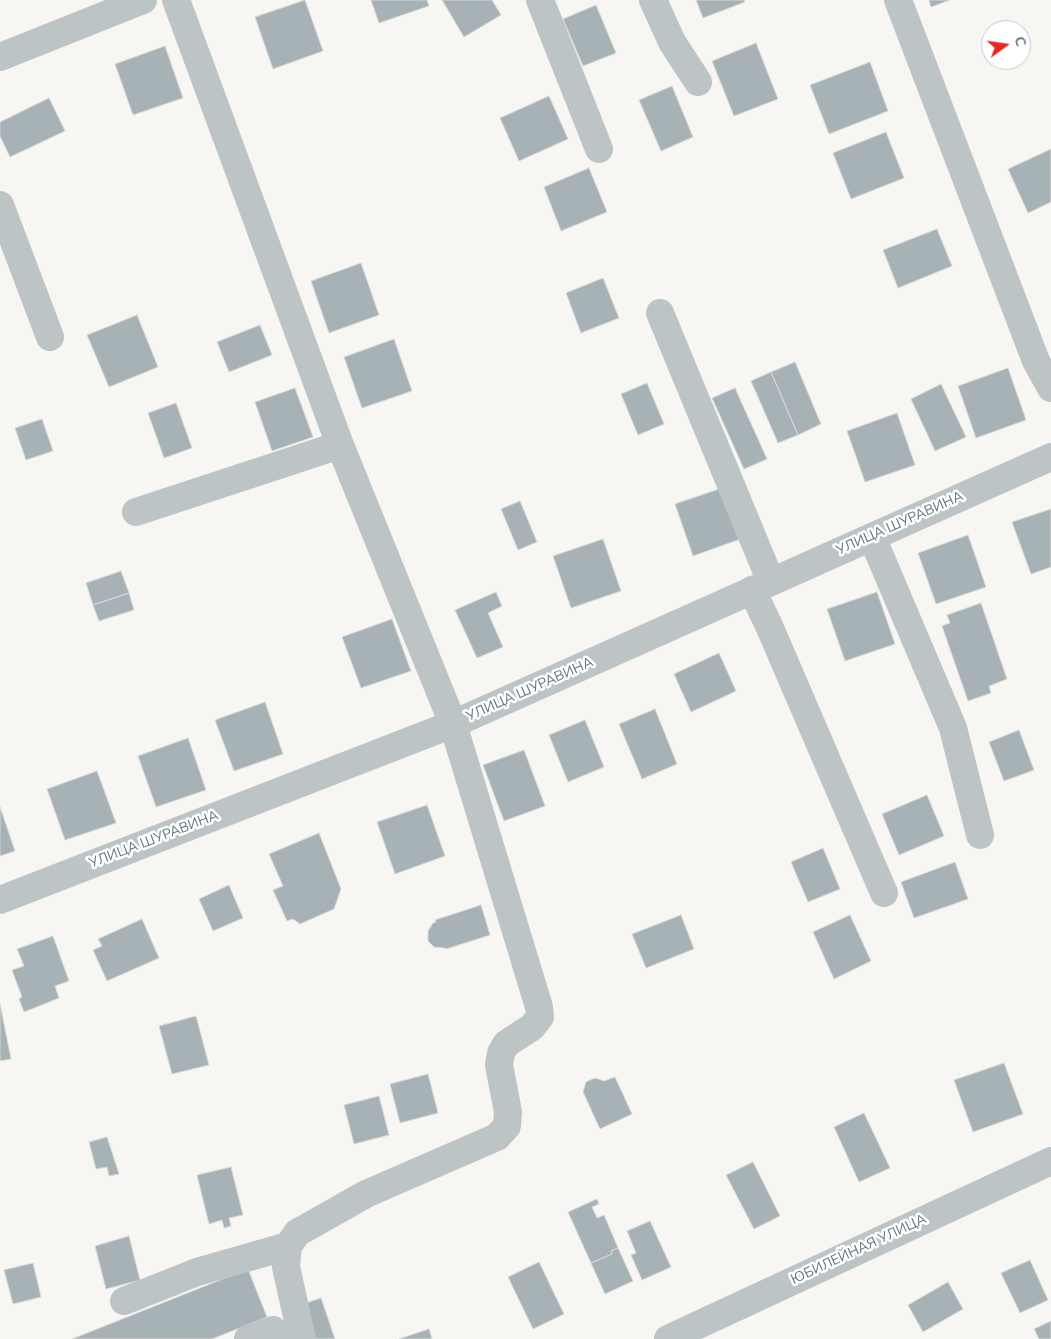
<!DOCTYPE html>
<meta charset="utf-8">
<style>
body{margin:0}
#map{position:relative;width:1051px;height:1339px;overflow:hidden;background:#f7f6f3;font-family:"Nunito Sans",sans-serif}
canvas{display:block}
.north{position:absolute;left:981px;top:20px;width:50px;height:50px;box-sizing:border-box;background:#fff;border:1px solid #bfc9cc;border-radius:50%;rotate:76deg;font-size:14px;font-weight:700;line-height:20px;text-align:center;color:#607880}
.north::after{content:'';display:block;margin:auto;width:18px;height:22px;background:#ea2720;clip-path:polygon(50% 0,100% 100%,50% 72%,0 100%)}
</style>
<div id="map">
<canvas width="1051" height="1339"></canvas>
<div class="north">С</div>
</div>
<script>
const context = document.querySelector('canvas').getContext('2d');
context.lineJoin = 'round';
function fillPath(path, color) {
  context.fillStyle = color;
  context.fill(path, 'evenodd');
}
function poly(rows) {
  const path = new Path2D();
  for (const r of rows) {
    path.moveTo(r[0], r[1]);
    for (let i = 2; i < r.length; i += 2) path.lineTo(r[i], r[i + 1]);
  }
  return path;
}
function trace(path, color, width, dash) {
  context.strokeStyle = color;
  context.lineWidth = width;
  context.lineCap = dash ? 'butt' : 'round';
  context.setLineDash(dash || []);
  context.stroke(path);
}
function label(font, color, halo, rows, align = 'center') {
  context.font = font + ' "Nunito Sans",sans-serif';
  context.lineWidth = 5;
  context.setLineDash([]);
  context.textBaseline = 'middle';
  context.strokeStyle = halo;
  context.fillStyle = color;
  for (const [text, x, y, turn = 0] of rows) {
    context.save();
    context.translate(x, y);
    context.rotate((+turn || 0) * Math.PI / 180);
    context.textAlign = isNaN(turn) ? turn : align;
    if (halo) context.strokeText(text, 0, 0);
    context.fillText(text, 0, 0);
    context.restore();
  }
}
const building = poly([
 [305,0,323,51,273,69,255,17,305,0],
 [371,0,427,0,429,6,379,23,371,0],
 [442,0,492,0,501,15,464,37,442,0],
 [696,0,744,0,745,2,703,18,696,0],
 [929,0,950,0,931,7,929,0],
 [596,5,616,53,583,66,563,19,596,5],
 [756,43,778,99,734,116,712,61,756,43],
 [165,46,183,98,133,115,115,64,165,46],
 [870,62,888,111,829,134,810,85,870,62],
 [672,86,693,137,661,151,639,100,672,86],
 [549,96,568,139,519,161,500,118,549,96],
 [49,98,65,131,10,157,0,136,0,122,49,98],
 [886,132,904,178,851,199,833,153,886,132],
 [1051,149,1051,202,1028,213,1008,169,1051,149],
 [589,168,607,212,561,231,544,187,589,168],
 [937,229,952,266,898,288,883,250,937,229],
 [361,263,379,315,329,333,311,281,361,263],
 [603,278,619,318,581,333,566,293,603,278],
 [137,315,158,367,109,387,87,335,137,315],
 [260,325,272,355,229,372,217,342,260,325],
 [394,339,412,391,362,408,344,357,394,339],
 [795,362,821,424,798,435,771,372,795,362],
 [1008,368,1026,420,976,438,958,386,1008,368],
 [771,372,798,435,778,443,751,381,771,372],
 [647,383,664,424,638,435,621,394,647,383],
 [941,384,966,437,935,451,911,399,941,384],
 [295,388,313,437,272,451,255,402,295,388],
 [735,388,767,459,744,469,712,398,735,388],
 [176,403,192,448,164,458,148,413,176,403],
 [897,413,915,465,865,482,847,431,897,413],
 [42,419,53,451,26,460,15,428,42,419],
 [725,487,743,538,693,556,675,504,725,487],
 [520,501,537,542,518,550,501,509,520,501],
 [1051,509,1051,567,1031,574,1012,522,1051,509],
 [968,535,986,587,936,604,918,553,968,535],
 [603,539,621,591,571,608,553,556,603,539],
 [121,571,129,593,93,605,86,583,121,571],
 [496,592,502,606,488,613,503,647,477,658,455,610,496,592],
 [877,592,895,644,845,661,827,609,877,592],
 [129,593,134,610,99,621,93,605,129,593],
 [981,603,1007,679,989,686,991,693,968,701,942,626,950,623,947,615,981,603],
 [392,619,411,671,361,688,342,637,392,619],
 [719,653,736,691,691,712,674,674,719,653],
 [265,702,283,754,234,771,215,720,265,702],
 [655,709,677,764,642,779,619,724,655,709],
 [585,720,604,767,568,782,549,735,585,720],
 [1019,730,1034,770,1004,781,989,742,1019,730],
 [188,738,206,790,156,807,138,756,188,738],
 [524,750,545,806,504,821,483,765,524,750],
 [97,771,116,823,65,840,47,789,97,771],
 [927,795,944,836,899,855,882,814,927,795],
 [427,805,445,856,395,874,377,822,427,805],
 [0,807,15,851,0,856,0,807],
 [319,833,341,889,334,909,300,924,293,919,287,921,273,890,283,886,269,854,319,833],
 [823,848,840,889,808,902,791,862,823,848],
 [955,862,968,899,914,918,901,882,955,862],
 [229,885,243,918,213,931,199,899,229,885],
 [481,905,490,935,446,949,445,948,434,947,428,941,428,931,433,923,436,922,435,920,481,905],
 [681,915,694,949,646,968,632,934,681,915],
 [850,915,871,961,834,979,813,932,850,915],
 [142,919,159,958,107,981,93,950,102,946,98,939,142,919],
 [53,936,69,981,55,986,59,998,24,1012,19,999,22,997,12,970,24,966,17,949,53,936],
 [0,1004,11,1059,0,1061,0,1004],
 [196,1016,209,1065,172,1074,159,1026,196,1016],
 [1004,1063,1023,1114,973,1132,954,1080,1004,1063],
 [428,1074,438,1113,400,1123,390,1084,428,1074],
 [615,1077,632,1114,600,1129,583,1092,586,1082,595,1078,604,1081,615,1077],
 [379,1096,389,1135,354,1144,344,1105,379,1096],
 [864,1113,890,1168,859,1182,834,1127,864,1113],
 [107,1137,119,1174,109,1176,107,1167,96,1169,89,1142,107,1137],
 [753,1162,780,1216,754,1229,726,1175,753,1162],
 [231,1167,243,1215,229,1218,231,1226,224,1228,222,1220,209,1224,197,1175,231,1167],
 [597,1199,599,1204,592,1207,597,1218,604,1215,618,1248,611,1251,612,1254,591,1263,568,1212,597,1199],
 [650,1221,671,1267,642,1280,631,1255,636,1253,627,1231,650,1221],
 [129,1236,140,1280,106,1289,95,1246,129,1236],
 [618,1248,633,1281,605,1294,591,1263,612,1254,611,1251,618,1248],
 [1030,1260,1048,1300,1020,1313,1001,1273,1030,1260],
 [539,1262,564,1314,533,1329,508,1277,539,1262],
 [33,1263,41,1297,13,1304,4,1270,33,1263],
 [248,1269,267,1317,212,1339,72,1339,248,1269],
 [948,1282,963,1309,923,1332,908,1305,948,1282],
 [321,1298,335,1339,315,1339,303,1304,321,1298],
 [1051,1321,1051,1339,1039,1339,1034,1329,1051,1321],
 [429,1329,432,1339,399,1339,429,1329]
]);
const minor = poly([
 [176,0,340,445,453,724,539,1007,540,1017,532,1027,506,1044,501,1053,499,1065,508,1112,507,1126,497,1137,366,1194,297,1233,288,1246,286,1267,302,1339],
 [540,0,599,149],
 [653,0,672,42,698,82],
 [898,0,1036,361,1051,388],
 [0,57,143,0],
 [0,205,50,337],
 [660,313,771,582],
 [136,512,340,445],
 [872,537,953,728,980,835],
 [752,590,770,628,884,893],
 [0,900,453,724,1051,457],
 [124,1301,197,1272,288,1246],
 [248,1339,273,1330,276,1339],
 [668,1339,1051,1161]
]);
const streetNames = [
 ["УЛИЦА ШУРАВИНА",900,524,-24],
 ["УЛИЦА ШУРАВИНА",530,690,-24],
 ["УЛИЦА ШУРАВИНА",154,840,-21],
 ["ЮБИЛЕЙНАЯ УЛИЦА",859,1250,-25]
];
fillPath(building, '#a6b2b6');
trace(building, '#d8d8d6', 1);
trace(minor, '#bdc4c6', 28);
label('14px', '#607880', '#fff', streetNames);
</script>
